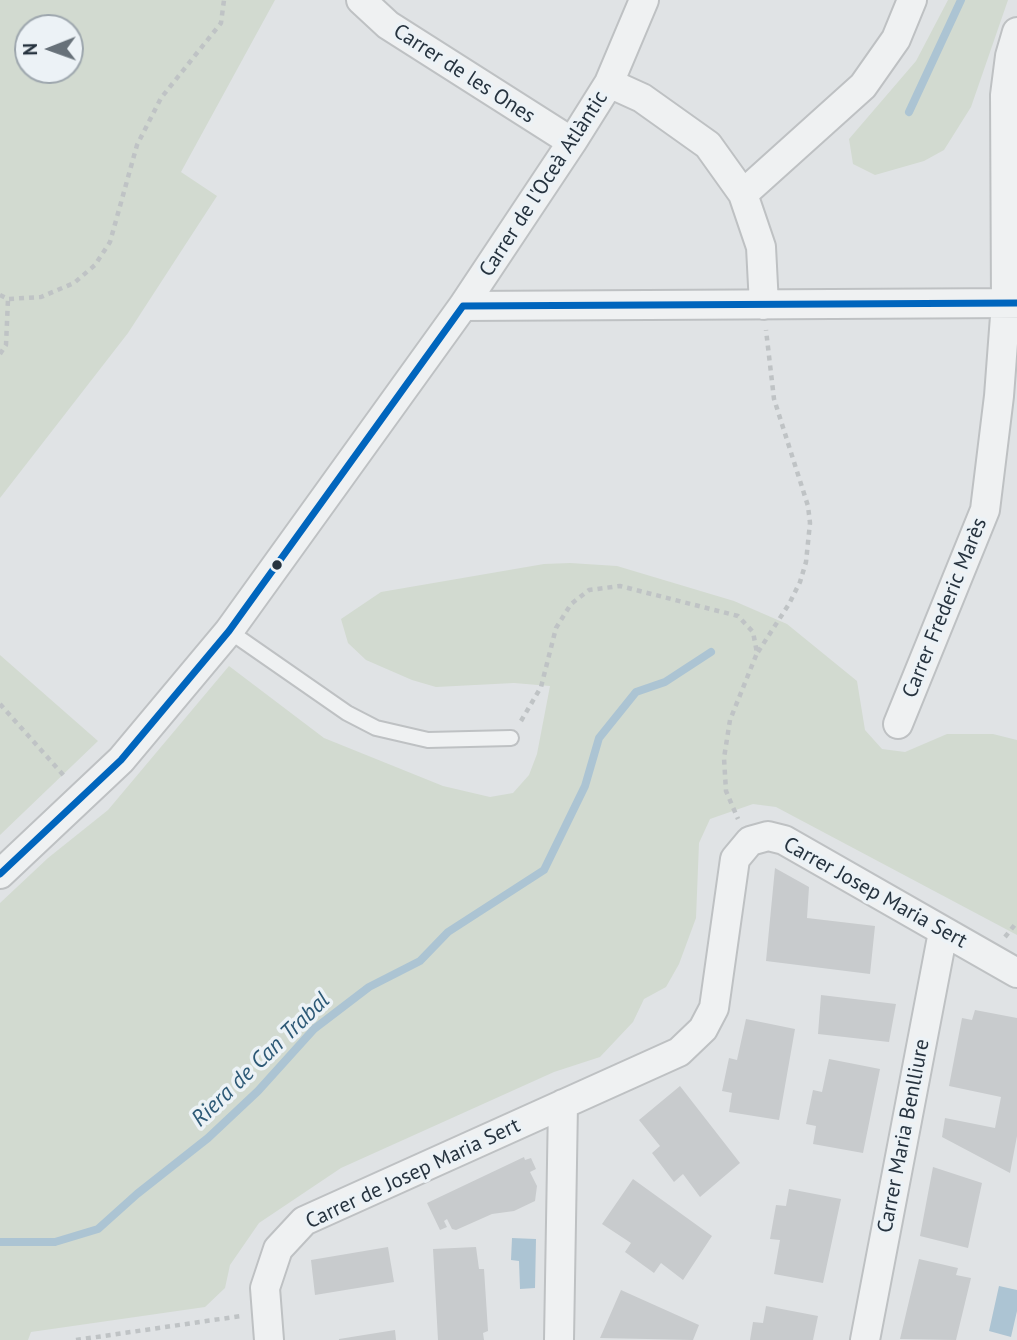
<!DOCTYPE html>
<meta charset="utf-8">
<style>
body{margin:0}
#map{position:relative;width:1017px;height:1340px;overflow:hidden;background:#e0e3e5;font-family:"PT Sans",sans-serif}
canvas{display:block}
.north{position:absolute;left:14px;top:14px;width:70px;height:70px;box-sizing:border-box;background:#ecf2f6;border:2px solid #9da6ad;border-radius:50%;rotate:269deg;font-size:19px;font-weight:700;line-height:28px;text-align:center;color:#26333f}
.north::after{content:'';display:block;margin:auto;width:24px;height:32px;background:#677179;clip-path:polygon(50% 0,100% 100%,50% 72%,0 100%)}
</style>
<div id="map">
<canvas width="1017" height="1340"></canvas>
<div class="north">N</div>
</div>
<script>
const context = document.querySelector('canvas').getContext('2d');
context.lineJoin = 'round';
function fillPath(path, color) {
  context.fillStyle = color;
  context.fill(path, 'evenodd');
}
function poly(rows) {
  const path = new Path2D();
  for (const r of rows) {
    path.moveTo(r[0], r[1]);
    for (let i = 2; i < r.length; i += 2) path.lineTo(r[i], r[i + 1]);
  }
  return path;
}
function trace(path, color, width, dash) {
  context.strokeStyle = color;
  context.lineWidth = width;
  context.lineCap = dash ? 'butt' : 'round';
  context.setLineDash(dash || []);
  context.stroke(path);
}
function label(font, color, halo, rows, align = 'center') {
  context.font = font + ' "PT Sans",sans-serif';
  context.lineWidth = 7;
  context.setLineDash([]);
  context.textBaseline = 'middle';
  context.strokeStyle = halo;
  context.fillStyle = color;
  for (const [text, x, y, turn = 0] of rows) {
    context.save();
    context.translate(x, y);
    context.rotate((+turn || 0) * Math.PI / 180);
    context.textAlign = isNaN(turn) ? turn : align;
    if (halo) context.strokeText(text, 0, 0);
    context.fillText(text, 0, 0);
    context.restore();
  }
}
const green = poly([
 [0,0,275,0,181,172,217,196,128,333,0,498],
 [28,28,70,28,70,70,28,70],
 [948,0,1008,0,971,107,944,150,924,161,875,175,853,164,849,139,916,61],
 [570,563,617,566,734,601,787,624,857,681,865,730,882,749,905,752,947,734,993,734,1017,740,1017,935,776,807,753,804,710,819,699,843,696,918,679,964,666,987,644,999,633,1022,600,1057,554,1072,341,1168,259,1223,230,1265,225,1288,205,1307,31,1332,28,1340,0,1340,0,903,48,858,108,810,229,666,324,738,443,786,490,797,513,793,529,775,537,754,550,686,514,683,436,687,412,680,366,660,348,643,341,619,381,592,544,564],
 [0,655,98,741,0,835]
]);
const water = poly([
 [512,1238,536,1239,535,1288,520,1289,519,1261,511,1260],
 [999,1286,1017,1290,1017,1311,1011,1337,989,1331]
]);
const stream = poly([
 [909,112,961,0],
 [0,1242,55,1242,98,1229,137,1194,208,1138,258,1091,314,1029,369,987,420,961,448,932,544,870,585,786,599,738,636,692,665,682,711,652]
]);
const building = poly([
 [775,868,809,887,807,918,875,926,870,974,766,961],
 [821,995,896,1004,889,1042,818,1034],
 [975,1010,1017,1018,1017,1136,1010,1173,942,1137,945,1118,995,1128,1001,1097,949,1086,962,1018,972,1020],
 [746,1019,795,1029,779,1120,729,1112,732,1093,722,1091,729,1058,737,1060],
 [829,1059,880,1069,863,1153,813,1144,816,1126,806,1124,813,1090,822,1092],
 [680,1086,740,1163,700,1197,683,1174,674,1182,652,1153,660,1146,639,1120],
 [524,1157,525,1160,531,1158,536,1169,530,1172,537,1186,535,1201,514,1211,492,1214,456,1230,452,1229,447,1219,444,1221,447,1227,440,1230,427,1203],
 [933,1167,982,1183,968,1248,920,1236],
 [633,1179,712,1236,683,1280,661,1263,654,1273,625,1252,631,1243,602,1224],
 [789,1189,841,1199,823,1283,774,1274,780,1240,770,1239,776,1205,786,1206],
 [388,1247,394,1282,315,1295,311,1260],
 [476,1247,479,1269,484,1269,488,1331,483,1333,484,1340,438,1340,433,1249],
 [919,1259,958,1268,956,1275,971,1278,956,1340,900,1339],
 [621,1290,699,1325,693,1340,600,1338],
 [766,1306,818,1316,813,1340,750,1340,753,1322,763,1323],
 [395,1330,396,1340,339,1340,339,1339]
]);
const path = poly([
 [0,295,8,299,41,297,74,283,95,265,110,242,137,145,161,98,221,23,224,0],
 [0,354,6,345,8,299],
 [758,652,789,604,800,582,806,562,810,523,808,506,774,399,766,330],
 [0,704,66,778],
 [521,721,541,687,556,628,571,604,589,590,620,586,738,616,753,632,757,653,730,720,724,758,726,791,738,819],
 [1005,937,1017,922],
 [76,1340,241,1316]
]);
const lane = poly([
 [229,631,347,713,376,728,428,740,511,738]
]);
const street = poly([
 [361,0,388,25,572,142],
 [609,83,642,98,708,145,743,194,761,247,764,305],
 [743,194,863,86,896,39,912,0],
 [463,306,1017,303],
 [898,724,985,510,999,396,1006,303,1005,95,1010,56,1017,32],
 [0,874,121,760,229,631,463,306,572,142,609,83,644,0],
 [269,1340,265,1288,278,1249,304,1221,679,1052,703,1029,714,1008,735,859,750,841,768,836,784,840,1017,973],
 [559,1340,563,1104],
 [865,1340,943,932]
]);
const bus1 = poly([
 [0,874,121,760,229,631,463,306,1017,303]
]);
const markers = [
 [277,565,6,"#26333f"]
];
const streetNames = [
 ["Carrer de les Ones",464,74,33],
 ["Carrer de l'Oceà Atlàntic",544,184,-57],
 ["Carrer Frederic Marès",945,608,-68],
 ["Carrer Josep Maria Sert",875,893,29],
 ["Carrer Maria Benlliure",904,1136,-79],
 ["Carrer de Josep Maria Sert",413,1174,-25]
];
const waterNames = [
 ["Riera de Can Trabal",261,1060,-44]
];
fillPath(green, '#d2dad0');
fillPath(water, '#acc4d3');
trace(stream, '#acc4d3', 8);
fillPath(building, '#c8cbcd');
trace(lane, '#bec1c3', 18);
trace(street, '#bec1c3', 32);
trace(path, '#bfc3c5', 4.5, [5, 5]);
trace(lane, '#eff1f2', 14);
trace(street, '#eff1f2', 28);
trace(bus1, '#0065bd', 7);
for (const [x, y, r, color] of markers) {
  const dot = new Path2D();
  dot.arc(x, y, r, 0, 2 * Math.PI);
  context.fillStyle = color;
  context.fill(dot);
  trace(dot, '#ecf2f6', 2.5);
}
label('21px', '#26333f', '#ecf2f6', streetNames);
label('italic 23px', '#2d5976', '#ecf2f6', waterNames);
</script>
